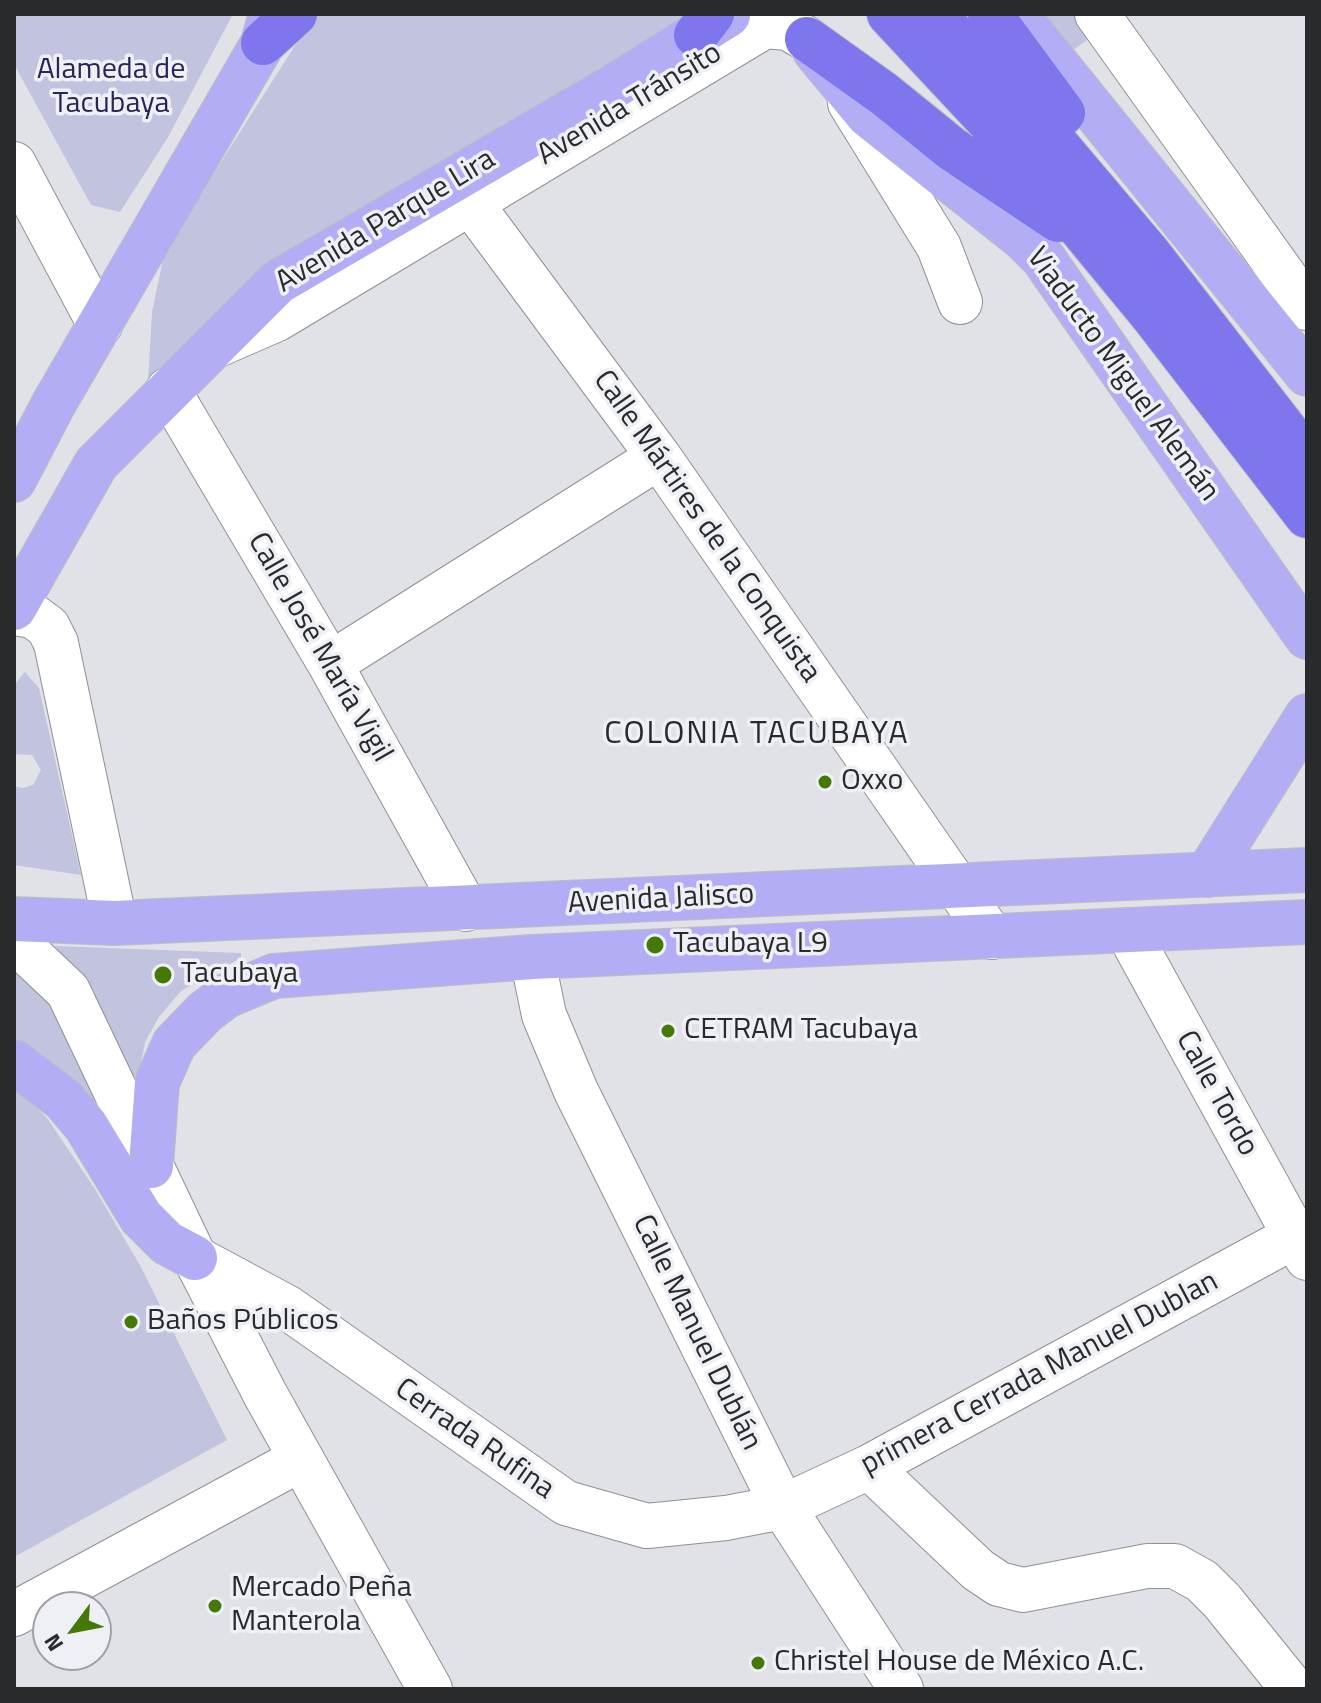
<!DOCTYPE html>
<meta charset="utf-8">
<style>
body{margin:0}
#map{position:relative;width:1321px;height:1703px;overflow:hidden;background:#e1e2e8;font-family:"Titillium Web",sans-serif}
canvas{display:block}
.frame{position:absolute;inset:0;border:16px solid #292a2c;pointer-events:none}
.north{position:absolute;left:32px;top:1591px;width:80px;height:80px;box-sizing:border-box;background:#efeff6;border:2px solid #a0a0a5;border-radius:50%;rotate:238deg;font-size:22px;font-weight:700;line-height:32px;text-align:center;color:#292a2c}
.north::after{content:'';display:block;margin:auto;width:28px;height:36px;background:#457907;clip-path:polygon(50% 0,100% 100%,50% 72%,0 100%)}
</style>
<div id="map">
<canvas width="1321" height="1703"></canvas>
<div class="frame"></div>
<div class="north">N</div>
</div>
<script>
const context = document.querySelector('canvas').getContext('2d');
context.lineJoin = 'round';
function fillPath(path, color) {
  context.fillStyle = color;
  context.fill(path, 'evenodd');
}
function poly(rows) {
  const path = new Path2D();
  for (const r of rows) {
    path.moveTo(r[0], r[1]);
    for (let i = 2; i < r.length; i += 2) path.lineTo(r[i], r[i + 1]);
  }
  return path;
}
function trace(path, color, width, dash) {
  context.strokeStyle = color;
  context.lineWidth = width;
  context.lineCap = dash ? 'butt' : 'round';
  context.setLineDash(dash || []);
  context.stroke(path);
}
function label(font, color, halo, rows, align = 'center') {
  context.font = font + ' "Titillium Web",sans-serif';
  context.lineWidth = 7;
  context.setLineDash([]);
  context.textBaseline = 'middle';
  context.strokeStyle = halo;
  context.fillStyle = color;
  for (const [text, x, y, turn = 0] of rows) {
    context.save();
    context.translate(x, y);
    context.rotate((+turn || 0) * Math.PI / 180);
    context.textAlign = isNaN(turn) ? turn : align;
    if (halo) context.strokeText(text, 0, 0);
    context.fillText(text, 0, 0);
    context.restore();
  }
}
const green = poly([
 [14,14,233,14,167,139,120,212,91,205,14,64],
 [315,14,687,14,683,20,148,382,152,312,165,250],
 [1043,14,1081,14,1095,34,1072,51],
 [25,672,39,688,81,875,14,865,14,786,22,788,33,785,41,770,32,755,14,754,14,685],
 [55,946,241,953,241,958,181,991,159,1017,145,1042,139,1074,133,1077,54,954],
 [14,962,48,1000,114,1129,14,1043],
 [14,1086,47,1118,95,1189,141,1267,227,1440,14,1557]
]);
const minor = poly([
 [1097,14,1307,308],
 [850,103,939,247,960,302],
 [14,164,100,325],
 [469,201,659,457,992,937],
 [215,346,277,319,765,26,788,28,807,39],
 [168,390,330,664,466,909],
 [14,613,33,616,48,627,56,643,115,923],
 [330,664,659,457],
 [1127,930,1307,1258],
 [14,940,68,991,195,1258,265,1394,430,1689],
 [532,957,544,1015,576,1091,783,1507,901,1689],
 [195,1258,288,1308,566,1503,647,1526,726,1518,783,1507,869,1467,1295,1236],
 [869,1467,978,1570,999,1584,1023,1590,1147,1566,1175,1566,1202,1581,1222,1601,1293,1689],
 [14,1614,301,1459]
]);
const major = poly([
 [1016,14,1307,374],
 [815,51,868,115,1024,239,1043,258,1307,637],
 [14,480,53,405,263,43,271,14],
 [14,608,96,464,278,282,613,87,728,15],
 [1207,875,1307,716],
 [14,919,115,923,1307,870],
 [14,1062,64,1100,86,1126,141,1217,167,1243,195,1258],
 [151,1166,157,1083,174,1044,205,1012,226,996,274,976,532,957,1307,922]
]);
const highway = poly([
 [889,14,1017,151,1153,316,1307,516],
 [934,14,1050,137,1149,254,1307,458],
 [990,14,1063,113],
 [696,35,712,14],
 [807,39,884,94,952,149,1058,220],
 [263,43,295,14]
]);
const markers = [
 [825,782,8,"#457907"],
 [655,945,10,"#457907"],
 [163,975,10,"#457907"],
 [668,1031,8,"#457907"],
 [131,1322,8,"#457907"],
 [215,1606,8,"#457907"],
 [758,1663,8,"#457907"]
];
const parkNames = [
 ["Alameda de",111,71],
 ["Tacubaya",111,105]
];
const streetNames = [
 ["Avenida Tránsito",630,105,-31],
 ["Avenida Parque Lira",386,222,-31],
 ["Viaducto Miguel Alemán",1122,375,54],
 ["Calle Mártires de la Conquista",706,527,55],
 ["Calle José María Vigil",319,648,60],
 ["Avenida Jalisco",661,900,-3],
 ["Calle Tordo",1216,1094,61],
 ["Calle Manuel Dublán",696,1333,64],
 ["primera Cerrada Manuel Dublan",1040,1374,-28],
 ["Cerrada Rufina",474,1440,35]
];
const poiNames = [
 ["Oxxo",841,782],
 ["Tacubaya L9",673,945],
 ["Tacubaya",181,975],
 ["CETRAM Tacubaya",684,1031],
 ["Baños Públicos",147,1322],
 ["Mercado Peña",231,1589],
 ["Manterola",231,1623],
 ["Christel House de México A.C.",774,1663]
];
const neighbourhoodNames = [
 ["COLONIA TACUBAYA",757,735]
];
fillPath(green, '#c2c3de');
trace(minor, '#8f9096', 46);
trace(major, '#bfbfc0', 46);
trace(highway, '#bfbfc0', 46);
trace(minor, '#fff', 44);
trace(major, '#b2adf4', 44);
trace(highway, '#7e76ed', 44);
for (const [x, y, r, color] of markers) {
  const dot = new Path2D();
  dot.arc(x, y, r, 0, 2 * Math.PI);
  context.fillStyle = color;
  context.fill(dot);
  trace(dot, '#efeff6', 3);
}
label('30px', '#292558', '#efeff6', parkNames);
label('30px', '#292a2c', '#efeff6', streetNames);
label('30px', '#292a2c', '#efeff6', poiNames, 'left');
context.letterSpacing = '2px';
label('32px', '#292a2c', '#efeff6', neighbourhoodNames);
context.letterSpacing = '0px';
</script>
